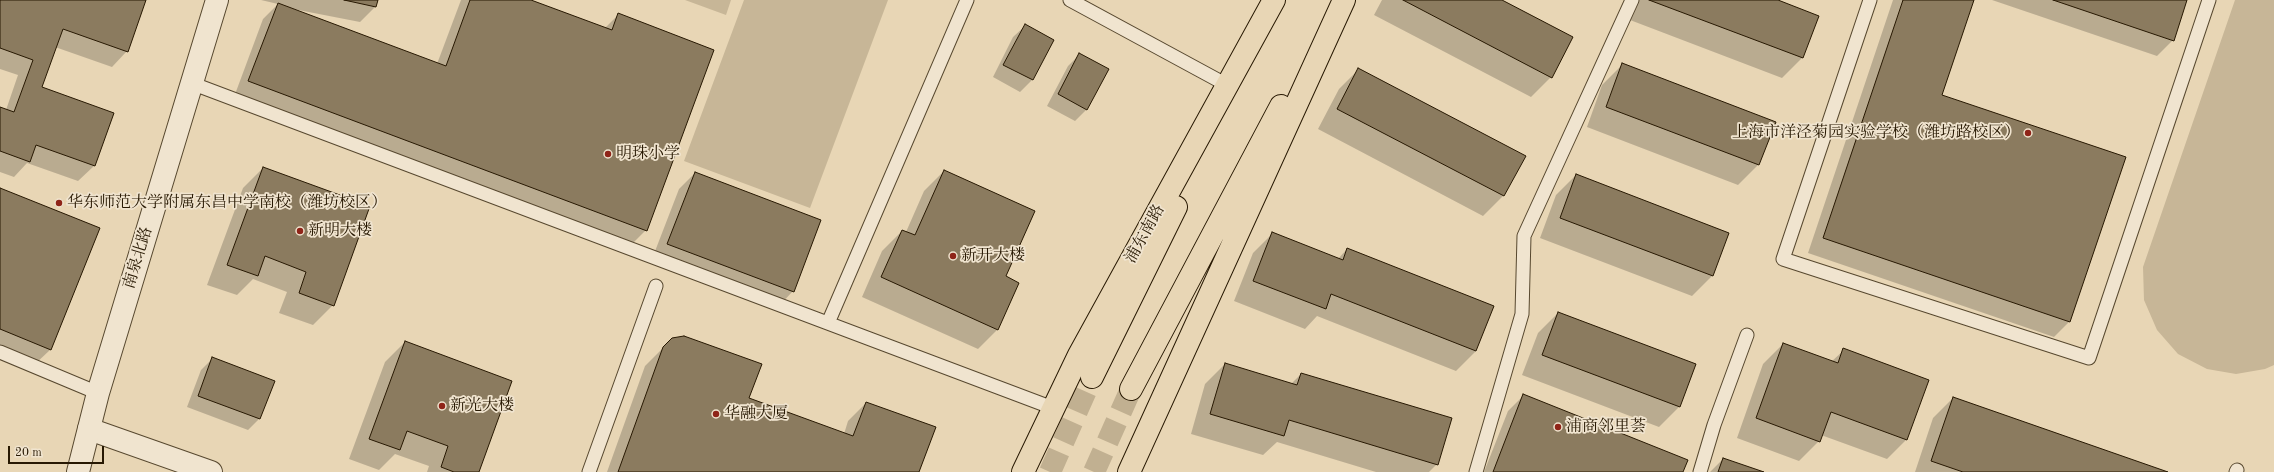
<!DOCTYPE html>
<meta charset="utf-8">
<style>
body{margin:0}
#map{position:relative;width:2274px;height:472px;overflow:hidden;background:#e8d6b5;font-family:"Old Standard TT",serif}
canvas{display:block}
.scale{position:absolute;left:8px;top:446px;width:96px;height:18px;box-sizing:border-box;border:2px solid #271802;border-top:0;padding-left:5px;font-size:12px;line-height:14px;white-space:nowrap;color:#271802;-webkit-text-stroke:3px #f0e4cf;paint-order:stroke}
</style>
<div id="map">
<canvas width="2274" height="472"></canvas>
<div class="scale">20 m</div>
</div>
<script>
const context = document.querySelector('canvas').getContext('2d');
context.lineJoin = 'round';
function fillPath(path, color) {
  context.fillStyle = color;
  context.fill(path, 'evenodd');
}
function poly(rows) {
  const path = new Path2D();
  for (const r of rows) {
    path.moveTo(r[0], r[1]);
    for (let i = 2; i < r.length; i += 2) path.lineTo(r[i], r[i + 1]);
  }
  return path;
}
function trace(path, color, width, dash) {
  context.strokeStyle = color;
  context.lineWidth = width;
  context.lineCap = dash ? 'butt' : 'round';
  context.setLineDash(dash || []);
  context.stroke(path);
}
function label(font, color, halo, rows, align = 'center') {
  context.font = font + ' "Old Standard TT","Noto Serif SC",serif';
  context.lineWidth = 3.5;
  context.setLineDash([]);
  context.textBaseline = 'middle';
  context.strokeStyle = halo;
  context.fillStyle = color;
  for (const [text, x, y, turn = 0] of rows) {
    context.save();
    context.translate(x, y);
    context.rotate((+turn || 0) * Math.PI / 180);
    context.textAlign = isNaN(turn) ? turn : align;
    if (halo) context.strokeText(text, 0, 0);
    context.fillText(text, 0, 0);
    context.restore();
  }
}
const green = poly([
 [685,0,731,0,726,15],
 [744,0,888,0,810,208,684,161],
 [2235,0,2274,0,2274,365,2265,369,2236,374,2207,369,2178,354,2157,330,2144,300,2143,267]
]);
const shadow = poly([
 [0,0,145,0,127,51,112,67,55,47,40,88,113,113,94,166,78,181,27,163,14,177,0,172,0,108,6,110,18,75,0,69],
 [261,0,377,0,375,7,360,22,288,8,437,64,461,0,528,0,604,29,618,15,646,230,630,246,234,97,263,19,278,4],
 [1382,0,1500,0,1551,77,1531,97,1374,15],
 [1637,0,1775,0,1818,16,1802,58,1782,78,1630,20],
 [1893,0,1973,0,1940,95,2070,321,2054,337,1808,253],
 [1992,0,2186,0,2173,40,2157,56],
 [1025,26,1052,40,1032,80,1020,92,993,77,1013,37],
 [1079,55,1087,109,1075,121,1047,106,1068,66],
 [1622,65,1774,123,1758,165,1738,185,1587,127,1602,85],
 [1359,69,1524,156,1503,196,1483,216,1318,129,1339,89],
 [263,168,333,305,313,325,279,313,287,292,253,279,237,295,207,285,243,188],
 [944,171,1005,277,998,329,978,349,862,297,882,251,902,231,906,232,924,191],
 [695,173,793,291,778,307,652,259,679,189],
 [1576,175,1728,233,1712,276,1692,296,1540,238,1556,195],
 [0,189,99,229,50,350,34,365,0,351],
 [1273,233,1338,259,1347,249,1476,351,1456,371,1317,316,1305,329,1234,301,1253,253],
 [1558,313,1679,407,1659,427,1522,375,1538,333],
 [405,342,478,472,427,472,429,466,395,454,379,470,349,459,385,362],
 [1783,344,1831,362,1844,350,1907,439,1887,459,1821,435,1819,441,1799,461,1737,438,1763,364],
 [664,347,748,399,844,434,848,421,866,403,918,472,607,472,645,366],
 [213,358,273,381,259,419,248,430,187,407,201,370],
 [1225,364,1291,384,1301,374,1437,464,1429,472,1376,472,1277,442,1263,455,1191,434,1205,384],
 [1523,396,1682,472,1484,472,1508,411],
 [1953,398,2165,472,1915,472,1933,418],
 [1723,459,1761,472,1710,472]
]);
const building = poly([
 [0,0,146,0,128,52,63,29,42,87,114,113,95,166,36,145,30,162,0,151,0,107,14,112,33,60,0,48,0,0],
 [344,0,378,0,376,7,344,0],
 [470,0,531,0,612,30,618,13,714,50,647,231,248,81,278,3,446,66,470,0],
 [1403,0,1502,0,1573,37,1552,78,1403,0],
 [1649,0,1778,0,1819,16,1803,58,1649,0],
 [1903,0,1974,0,1942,95,2126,157,2070,322,1823,238,1903,0],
 [2053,0,2187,0,2174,41,2053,0],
 [1025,24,1054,40,1033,80,1003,65,1025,24],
 [1079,53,1109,69,1087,110,1058,94,1079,53],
 [1622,63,1776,122,1759,165,1606,107,1622,63],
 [1358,68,1526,156,1504,196,1337,109,1358,68],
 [263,167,370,206,334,306,299,293,306,272,265,256,258,276,227,265,263,167],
 [944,170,1035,211,1006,276,1019,283,998,330,881,277,902,230,915,235,944,170],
 [695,172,821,220,794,292,667,244,695,172],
 [1576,174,1729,233,1713,276,1560,218,1576,174],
 [0,188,100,228,51,350,0,329,0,188],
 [1272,232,1343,260,1347,248,1494,306,1476,351,1331,294,1326,309,1253,281,1272,232],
 [1558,312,1696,364,1680,407,1542,355,1558,312],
 [684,336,762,364,749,398,853,436,866,402,936,427,919,472,618,472,663,347,672,338,684,336],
 [405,341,512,381,479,472,454,472,441,467,448,446,407,431,400,450,369,439,405,341],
 [1783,343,1838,363,1843,348,1929,380,1907,440,1831,412,1820,442,1756,418,1783,343],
 [212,357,275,381,260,419,198,396,212,357],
 [1225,363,1297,385,1301,373,1452,418,1438,465,1289,420,1284,436,1210,414,1225,363],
 [1523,394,1688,460,1683,472,1493,472,1523,394],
 [1953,397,2168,472,1963,472,1931,461,1953,397],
 [1723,458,1764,472,1718,472,1723,458]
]);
const primaryTunnel = poly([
 [1050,472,1092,377],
 [1094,472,1131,389]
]);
const service = poly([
 [1070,0,1227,85],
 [1870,0,1783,259,2089,358,2209,0],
 [191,83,1053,408],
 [828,323,967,0],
 [0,352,98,393],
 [589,472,656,286],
 [1476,472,1522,314,1524,236,1632,0],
 [1700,472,1714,425,1747,335],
 [2236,472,2237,470]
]);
const minor = poly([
 [89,429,211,472]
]);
const tertiary = poly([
 [78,472,98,393,217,0]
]);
const primary = poly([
 [1092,377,1176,207],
 [1131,389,1281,106],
 [1023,472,1079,355,1274,0],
 [1129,472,1344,0]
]);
const markers = [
 [2028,133,4,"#8f2418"],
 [608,154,4,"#8f2418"],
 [59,203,4,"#8f2418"],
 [300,231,4,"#8f2418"],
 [953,256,4,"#8f2418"],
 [442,406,4,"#8f2418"],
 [716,414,4,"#8f2418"],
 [1558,427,4,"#8f2418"]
];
const poiNames = [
 ["上海市洋泾菊园实验学校（潍坊路校区）",2020,133,"right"],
 ["明珠小学",616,154],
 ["华东师范大学附属东昌中学南校（潍坊校区）",67,203],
 ["新明大楼",308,231],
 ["新开大楼",961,256],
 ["新光大楼",450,406],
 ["华融大厦",724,414],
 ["浦商邻里荟",1566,427]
];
const streetNames = [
 ["浦东南路",1145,234,-61],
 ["南泉北路",138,258,-73]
];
fillPath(green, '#c7b697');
fillPath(shadow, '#0003');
fillPath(building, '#8b7b5f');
trace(building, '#271802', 1);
trace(primaryTunnel, '#c1b091', 22, [22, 11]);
trace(service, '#57482f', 15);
trace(minor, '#57482f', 24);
trace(tertiary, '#57482f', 24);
trace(primary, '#271802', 24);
trace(service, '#f0e4cf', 13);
trace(minor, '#f0e4cf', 22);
trace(tertiary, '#f0e4cf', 22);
trace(primary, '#e8d6b5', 22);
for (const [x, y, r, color] of markers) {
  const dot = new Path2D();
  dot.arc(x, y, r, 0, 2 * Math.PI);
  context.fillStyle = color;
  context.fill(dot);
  trace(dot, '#f0e4cf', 1.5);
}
label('16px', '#271802', '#f0e4cf', poiNames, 'left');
label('16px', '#271802', '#f0e4cf', streetNames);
</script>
